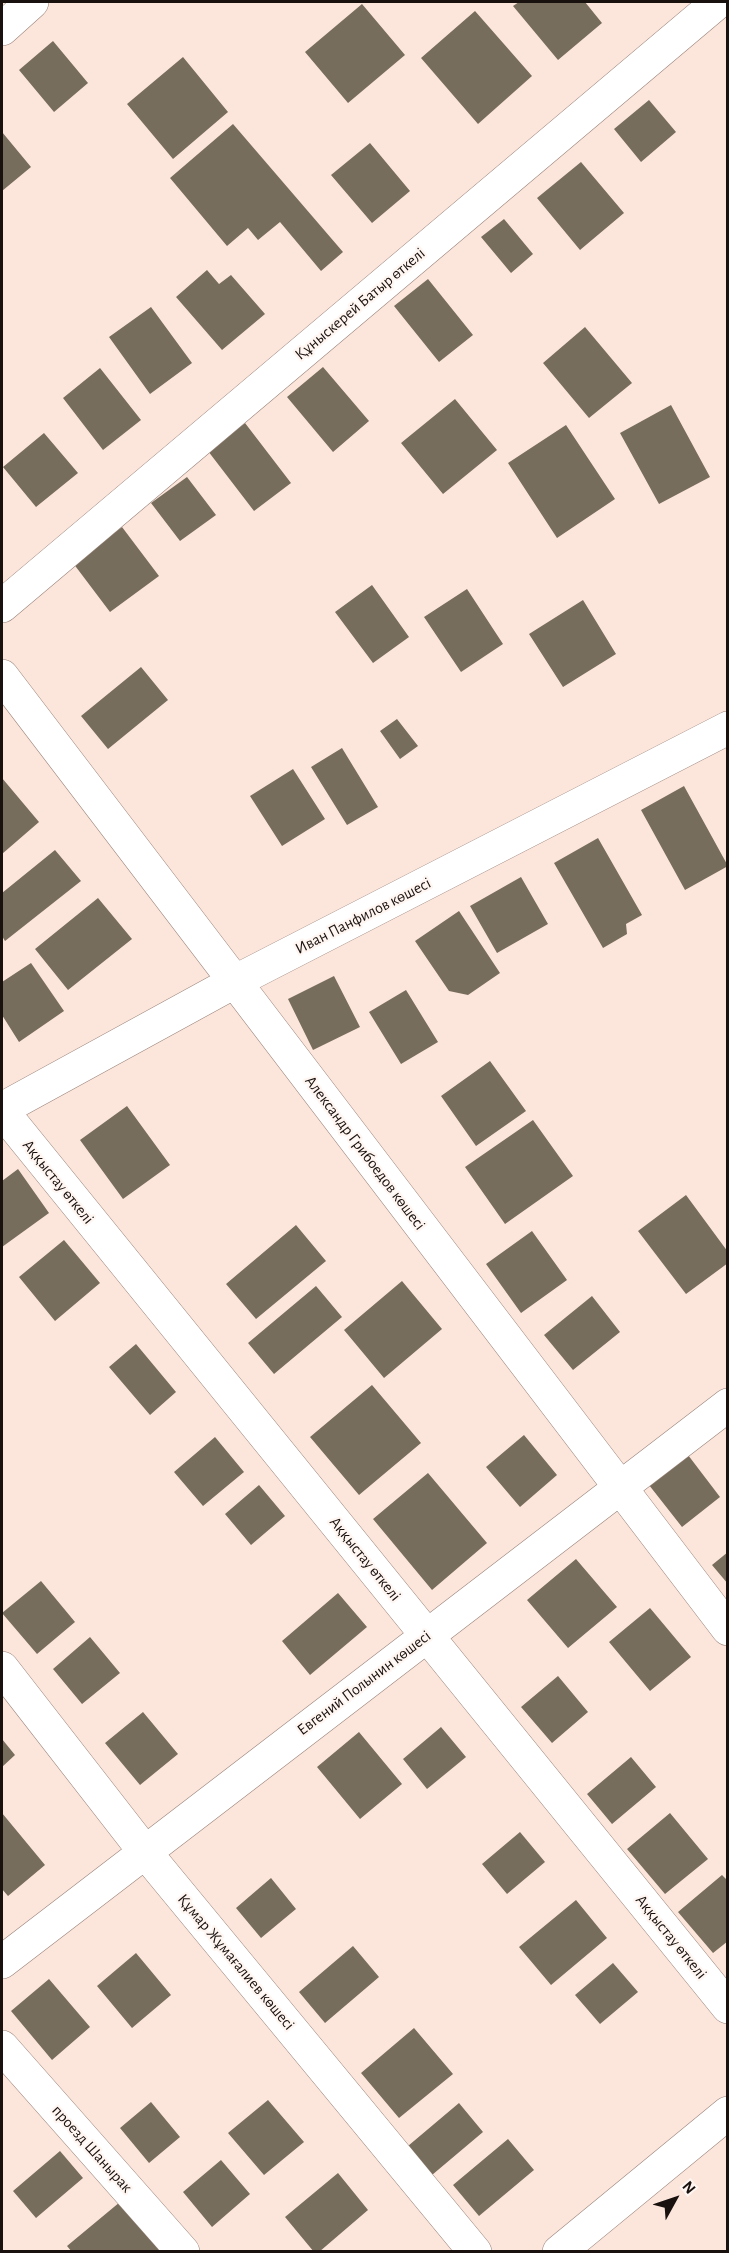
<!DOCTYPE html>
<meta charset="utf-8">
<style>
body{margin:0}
#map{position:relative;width:729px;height:2253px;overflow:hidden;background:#fce5db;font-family:"Alegreya Sans",sans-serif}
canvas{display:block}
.frame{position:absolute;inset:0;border:3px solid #19110e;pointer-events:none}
.north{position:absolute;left:645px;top:2169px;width:60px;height:60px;-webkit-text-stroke:4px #fff6f2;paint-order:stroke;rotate:50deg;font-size:16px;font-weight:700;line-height:24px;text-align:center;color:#19110e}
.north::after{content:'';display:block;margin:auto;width:21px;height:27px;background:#19110e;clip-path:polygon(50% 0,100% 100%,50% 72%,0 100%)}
</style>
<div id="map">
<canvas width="729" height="2253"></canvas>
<div class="frame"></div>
<div class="north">N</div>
</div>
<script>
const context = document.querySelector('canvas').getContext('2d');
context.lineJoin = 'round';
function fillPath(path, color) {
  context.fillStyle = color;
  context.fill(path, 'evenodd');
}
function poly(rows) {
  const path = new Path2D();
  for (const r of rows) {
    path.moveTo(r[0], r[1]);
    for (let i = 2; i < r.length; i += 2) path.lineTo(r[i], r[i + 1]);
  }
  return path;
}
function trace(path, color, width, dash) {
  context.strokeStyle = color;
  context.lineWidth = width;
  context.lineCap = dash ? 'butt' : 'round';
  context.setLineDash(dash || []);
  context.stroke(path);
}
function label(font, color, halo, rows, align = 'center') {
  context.font = font + ' "Alegreya Sans",sans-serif';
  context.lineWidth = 4.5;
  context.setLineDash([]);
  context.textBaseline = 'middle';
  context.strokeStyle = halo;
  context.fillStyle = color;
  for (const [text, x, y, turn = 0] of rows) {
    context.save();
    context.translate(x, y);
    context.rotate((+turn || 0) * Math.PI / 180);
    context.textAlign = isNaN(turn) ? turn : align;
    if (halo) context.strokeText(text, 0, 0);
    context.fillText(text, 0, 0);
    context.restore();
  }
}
const building = poly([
 [519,2,585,2,602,23,558,60,513,6],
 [362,4,405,55,348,103,305,52],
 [475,11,532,76,478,124,421,58],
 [53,41,88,83,54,112,19,70],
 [183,57,228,112,173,159,127,104],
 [649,100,676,132,641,162,614,129],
 [233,124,343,252,321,271,280,222,258,240,248,228,227,246,170,178],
 [2,132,31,167,2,191],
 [370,143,410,191,372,223,331,175],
 [581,162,624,213,580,250,537,198],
 [504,219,533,254,511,273,481,237],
 [207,270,219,284,231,275,265,314,222,350,176,297],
 [428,279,473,335,439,362,394,306],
 [151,307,192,363,150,394,109,337],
 [585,327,632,383,589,418,543,363],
 [323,367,369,421,333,452,287,397],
 [100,368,141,420,103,450,63,398],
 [455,399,497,450,443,494,401,443],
 [671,405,710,477,659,504,620,433],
 [245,423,291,483,254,511,208,451],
 [566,425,615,499,557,538,508,463],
 [44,433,78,473,36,507,3,467],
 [187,477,216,515,180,541,151,503],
 [122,527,159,576,110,612,73,563],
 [372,585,409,637,373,663,335,612],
 [467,589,503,644,461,672,424,617],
 [583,600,616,654,563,687,529,634],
 [141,667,168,700,108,749,81,716],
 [397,719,418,746,400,759,380,731],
 [342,748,378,807,347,825,311,767],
 [293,769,325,819,282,846,250,796],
 [2,778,39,822,2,854],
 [684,786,728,866,685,890,641,810],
 [598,838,642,915,626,924,627,934,603,948,554,863],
 [55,850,81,881,5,941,2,936,2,893],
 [521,877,548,924,497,953,470,906],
 [98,898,132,939,68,990,35,949],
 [459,911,500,973,468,995,449,991,415,941],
 [31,963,64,1011,19,1042,2,1015,2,982],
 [334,976,360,1027,313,1050,288,999],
 [406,990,438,1042,401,1064,369,1012],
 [490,1061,526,1111,476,1146,441,1096],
 [127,1106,170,1165,123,1199,80,1140],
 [533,1120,573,1176,505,1224,465,1167],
 [18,1169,49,1213,2,1247,2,1181],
 [686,1195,728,1252,728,1263,686,1294,638,1231],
 [296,1225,326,1261,256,1319,226,1284],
 [532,1231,567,1280,521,1313,486,1264],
 [64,1240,100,1283,55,1321,19,1277],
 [402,1281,442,1329,384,1378,344,1330],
 [316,1286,342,1317,274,1374,248,1343],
 [592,1296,620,1332,573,1370,544,1335],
 [136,1344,176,1392,150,1415,109,1367],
 [372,1385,421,1443,359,1495,310,1437],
 [524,1435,557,1475,520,1507,486,1467],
 [215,1437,244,1472,203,1506,174,1472],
 [688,1455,720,1497,682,1527,649,1485],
 [428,1473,487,1543,432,1590,373,1519],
 [259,1485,285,1516,251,1545,225,1514],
 [728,1552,728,1584,712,1565],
 [576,1559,617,1607,568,1648,527,1600],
 [41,1581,75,1622,37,1654,2,1613],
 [338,1593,367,1627,310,1675,282,1641],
 [650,1608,691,1657,650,1691,609,1642],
 [90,1637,120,1673,82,1704,53,1669],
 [558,1676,588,1712,552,1743,521,1707],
 [143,1712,178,1754,140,1785,105,1743],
 [441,1727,466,1757,427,1789,403,1759],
 [359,1732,402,1784,360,1819,317,1767],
 [2,1739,15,1755,2,1767],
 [631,1757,656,1787,612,1824,587,1794],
 [2,1813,45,1865,8,1896,2,1889],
 [670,1813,708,1859,665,1894,627,1849],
 [520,1832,545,1862,507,1894,482,1864],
 [722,1875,728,1881,728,1941,713,1953,678,1912],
 [271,1878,296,1909,261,1938,236,1908],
 [576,1900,607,1938,551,1985,519,1947],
 [353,1946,379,1977,325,2023,299,1992],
 [136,1953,171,1995,132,2028,97,1986],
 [613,1963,638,1992,600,2024,575,1995],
 [49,1979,90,2027,52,2060,11,2011],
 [414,2028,453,2074,399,2118,361,2073],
 [268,2100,304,2142,264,2175,228,2133],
 [151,2102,180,2137,149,2163,120,2128],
 [459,2103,483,2132,432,2175,408,2146],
 [508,2139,534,2170,479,2216,453,2185],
 [60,2151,83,2178,36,2218,13,2191],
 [221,2160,250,2194,212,2227,183,2192],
 [338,2173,368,2210,319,2252,314,2252,285,2217],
 [120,2202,161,2252,72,2252,67,2246]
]);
const minor = poly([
 [2,29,32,2],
 [2,606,718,2],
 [2,676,728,1629],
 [2,1109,234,982,728,728],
 [2,1111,728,2007],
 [2,1668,145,1852,475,2252],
 [2,1962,728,1405],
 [2,2047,183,2252],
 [559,2252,728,2113]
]);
const streetNames = [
 ["Құныскерей Батыр өткелі",360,304,-40],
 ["Иван Панфилов көшесі",363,916,-27],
 ["Александр Грибоедов көшесі",365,1153,53],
 ["Аққыстау өткелі",58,1182,51],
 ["Аққыстау өткелі",365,1559,51],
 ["Евгений Полынин көшесі",364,1683,-37],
 ["Аққыстау өткелі",671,1937,51],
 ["Құмар Жұмағалиев көшесі",236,1962,50],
 ["проезд Шанырак",92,2149,48]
];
fillPath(building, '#776d5c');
trace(minor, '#99847b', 34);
trace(minor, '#fff', 33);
label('16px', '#19110e', '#fff6f2', streetNames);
</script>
